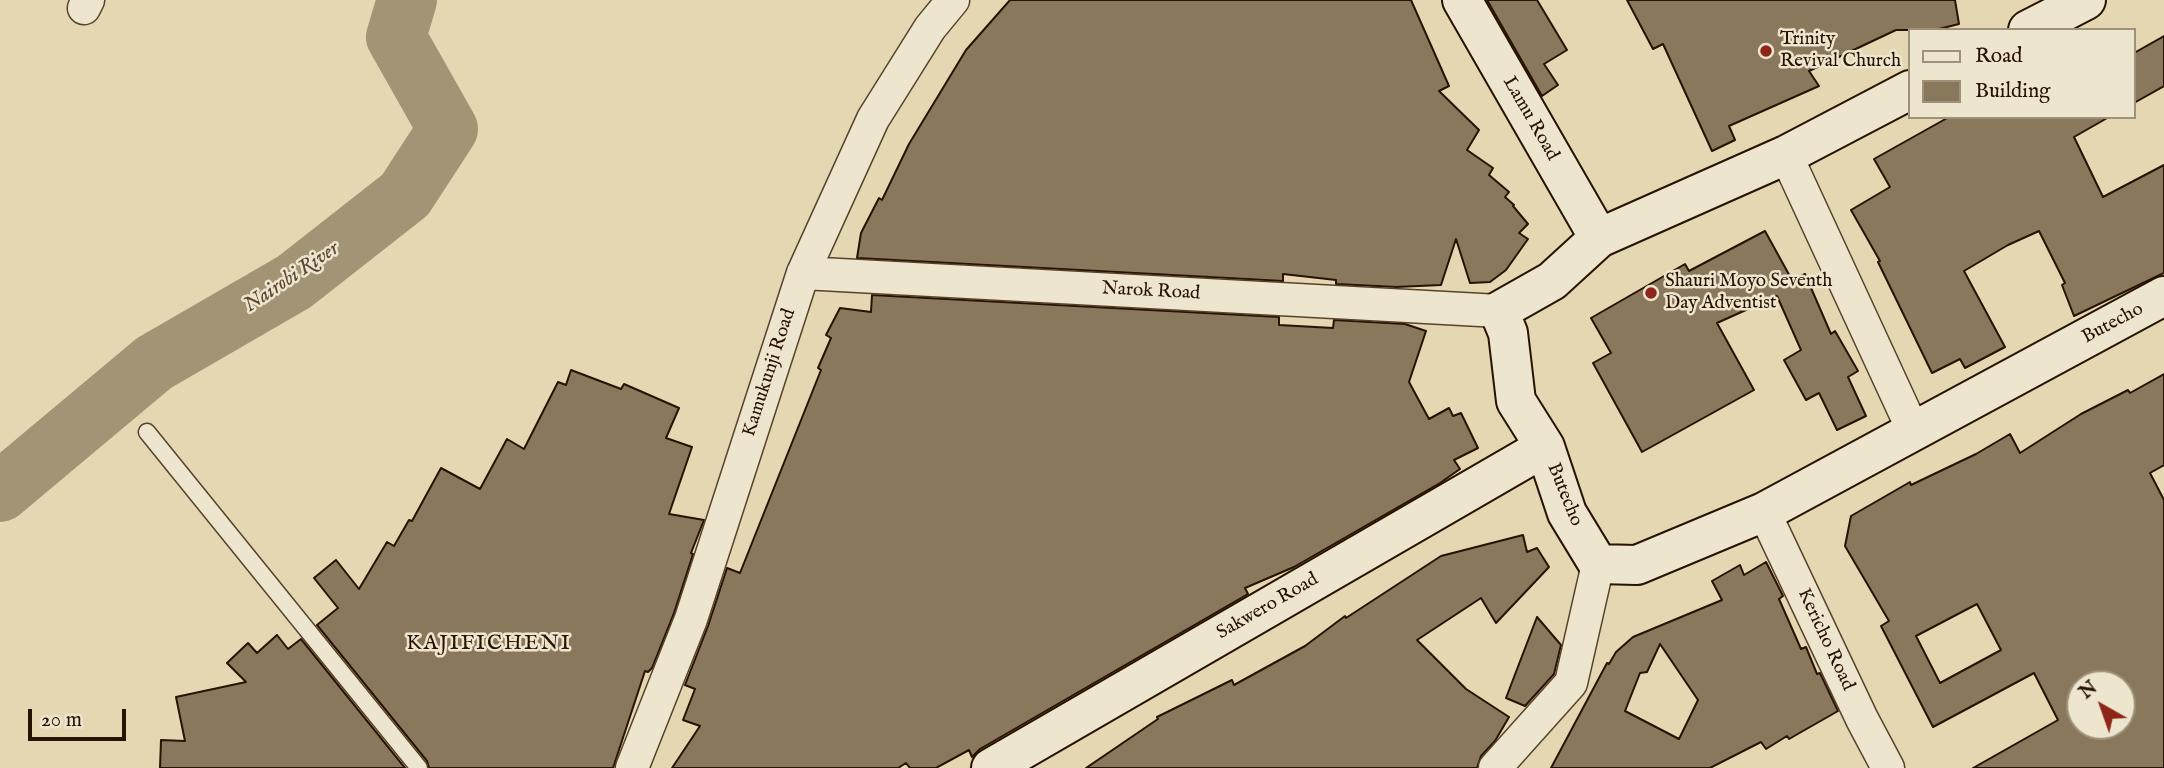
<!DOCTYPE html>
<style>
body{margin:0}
#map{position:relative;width:2164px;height:768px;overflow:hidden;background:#e4d7b2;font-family:"IM FELL English",serif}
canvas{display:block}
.legend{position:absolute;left:1908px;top:28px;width:228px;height:91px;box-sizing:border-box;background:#ede5cd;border:2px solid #9e917b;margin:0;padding:9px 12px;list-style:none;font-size:21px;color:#281201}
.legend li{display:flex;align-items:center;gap:14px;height:35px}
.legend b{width:35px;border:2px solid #9e917b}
.north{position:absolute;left:2066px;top:670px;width:70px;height:70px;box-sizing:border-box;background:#ede5cd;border:2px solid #9e917b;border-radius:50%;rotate:320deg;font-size:19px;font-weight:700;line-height:28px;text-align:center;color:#281201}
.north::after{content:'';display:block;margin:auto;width:24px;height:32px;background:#8f2418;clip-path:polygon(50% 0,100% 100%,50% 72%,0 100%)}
.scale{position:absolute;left:28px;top:709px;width:98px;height:32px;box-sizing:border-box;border:4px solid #281201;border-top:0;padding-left:9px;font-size:21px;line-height:24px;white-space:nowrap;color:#281201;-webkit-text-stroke:5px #ede5cd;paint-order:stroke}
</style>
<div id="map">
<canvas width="2164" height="768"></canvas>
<ul class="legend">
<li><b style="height:9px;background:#ede5cd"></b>Road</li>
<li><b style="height:19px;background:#8a785d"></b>Building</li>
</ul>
<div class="north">N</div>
<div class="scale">20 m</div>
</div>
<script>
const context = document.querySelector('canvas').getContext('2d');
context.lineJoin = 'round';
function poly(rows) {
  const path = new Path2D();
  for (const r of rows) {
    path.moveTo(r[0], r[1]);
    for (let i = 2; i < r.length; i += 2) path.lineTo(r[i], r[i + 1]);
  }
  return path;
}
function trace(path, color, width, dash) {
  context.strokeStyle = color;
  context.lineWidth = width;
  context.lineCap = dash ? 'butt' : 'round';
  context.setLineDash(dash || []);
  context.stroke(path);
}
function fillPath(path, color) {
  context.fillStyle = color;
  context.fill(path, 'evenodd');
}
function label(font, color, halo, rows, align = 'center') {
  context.font = font + ' "IM FELL English",serif';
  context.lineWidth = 5;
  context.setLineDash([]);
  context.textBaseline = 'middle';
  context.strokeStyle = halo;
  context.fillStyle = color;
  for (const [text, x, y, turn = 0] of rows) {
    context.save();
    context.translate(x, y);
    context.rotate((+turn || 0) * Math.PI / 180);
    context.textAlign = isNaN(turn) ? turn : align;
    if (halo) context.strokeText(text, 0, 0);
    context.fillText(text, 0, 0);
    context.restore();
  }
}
const river = poly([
 [0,492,154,363,294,282,405,195,448,129,396,37,407,0]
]);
const building = poly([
 [1010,0,1411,0,1449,86,1439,91,1479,130,1467,150,1493,168,1489,175,1509,192,1505,197,1514,205,1513,206,1528,224,1519,233,1528,239,1506,270,1490,282,1470,283,1456,239,1441,285,1396,287,1336,284,1336,280,1283,274,1283,281,857,258,861,233,879,198,882,200,909,144,966,50,1010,0],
 [1487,0,1537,0,1567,50,1544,64,1558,85,1542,96,1487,0],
 [1627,0,1955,0,1959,24,1935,30,1896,30,1809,71,1819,86,1729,126,1735,140,1712,151,1663,44,1653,49,1627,0],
 [2164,36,2164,86,2134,103,2134,53,2164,36],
 [1949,117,2109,117,2074,137,2103,197,2164,165,2164,273,2074,316,2062,285,2065,283,2039,231,2008,245,1964,271,2005,347,1965,368,1960,359,1932,373,1878,262,1880,261,1851,210,1890,187,1874,159,1949,117],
 [1765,231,1792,280,1805,274,1831,334,1835,331,1858,371,1848,377,1866,416,1837,430,1819,393,1806,400,1784,360,1801,350,1777,296,1717,323,1754,390,1642,452,1593,363,1611,353,1591,318,1685,264,1689,271,1765,231],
 [872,295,1279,317,1279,325,1333,328,1334,320,1405,324,1426,331,1409,382,1429,419,1449,408,1453,416,1461,413,1478,448,1454,460,1460,469,1440,483,1294,567,1245,588,1248,594,980,749,972,757,969,750,936,768,910,768,906,763,898,768,672,768,700,726,683,720,695,689,685,685,708,626,727,568,740,573,821,370,818,368,831,338,826,335,840,308,871,312,872,295],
 [571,370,621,389,624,384,679,408,666,438,692,447,669,514,704,520,691,553,693,554,674,613,652,668,648,672,645,671,613,768,429,768,427,761,317,625,338,608,314,578,336,560,359,589,387,542,394,546,409,520,412,521,441,468,480,489,507,439,524,449,558,382,566,385,571,370],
 [2164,374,2164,465,2150,473,2164,500,2164,768,1973,768,2058,720,2034,673,1933,727,1881,626,1889,621,1845,546,1851,516,1910,482,1911,485,1976,454,2010,434,2020,453,2081,414,2128,390,2130,393,2164,374],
 [1977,604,2001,650,1940,683,1916,636,1977,604],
 [2080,684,2122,684,2122,726,2080,726,2080,684],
 [1523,535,1527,552,1537,548,1549,567,1496,623,1481,598,1417,640,1466,689,1509,717,1495,741,1481,756,1477,768,1086,768,1158,719,1157,717,1232,680,1234,685,1305,646,1345,616,1346,618,1441,556,1523,535],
 [1766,562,1783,596,1779,599,1801,649,1806,647,1817,674,1820,673,1838,711,1789,739,1787,736,1766,749,1761,742,1710,768,1551,768,1607,663,1609,664,1616,652,1633,637,1722,600,1712,581,1740,565,1744,575,1766,562],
 [1660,644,1698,700,1679,739,1625,711,1640,673,1647,672,1660,644],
 [1537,617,1561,645,1554,674,1525,706,1506,698,1537,617],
 [277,635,288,649,301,639,405,768,160,768,161,740,185,741,176,697,246,682,227,663,248,643,257,653,277,635]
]);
const lane = poly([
 [147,432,419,768]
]);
const street = poly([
 [84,8,88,0],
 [1786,155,1913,430],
 [803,273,1499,311],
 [1764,512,1862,719,1888,768],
 [632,768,691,619,803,273,873,119,930,28,953,0],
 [1495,768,1571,683,1598,564]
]);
const secondary = poly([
 [1462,0,1599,238],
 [2028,30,2086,0],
 [1910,90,1786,155,1599,238,1552,281,1499,311,1508,333,1516,401,1545,447,1567,513,1598,564,1637,565,1764,512,2164,296],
 [991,768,1545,447]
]);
const markers = [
 [1766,51,7,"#8f2418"],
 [1651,293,7,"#8f2418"]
];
const poiNames = [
 ["Trinity",1780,40],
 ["Revival Church",1780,62],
 ["Shauri Moyo Seventh",1665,282],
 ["Day Adventist",1665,304]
];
const streetNames = [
 ["Lamu Road",1530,119,60],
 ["Narok Road",1151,292,3],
 ["Butecho",2113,324,-28],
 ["Kamukunji Road",770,373,-72],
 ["Butecho",1564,495,68],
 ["Sakwero Road",1268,607,-30],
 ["Kericho Road",1825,640,65]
];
const waterNames = [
 ["Nairobi River",292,278,-34]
];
const neighbourhoodNames = [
 ["KAJIFICHENI",489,645]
];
trace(river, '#a49476', 60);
fillPath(building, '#8a785d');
trace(building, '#281201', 2);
trace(lane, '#57432d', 19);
trace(street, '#57432d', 35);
trace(secondary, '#281201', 42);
trace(lane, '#ede5cd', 16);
trace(street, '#ede5cd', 32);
trace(secondary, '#ede5cd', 38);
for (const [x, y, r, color] of markers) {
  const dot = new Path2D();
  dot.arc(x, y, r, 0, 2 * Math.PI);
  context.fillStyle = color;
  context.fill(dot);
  trace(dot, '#ede5cd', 2.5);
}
label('19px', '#281201', '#ede5cd', poiNames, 'left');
label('19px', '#281201', '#ede5cd', streetNames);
label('italic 21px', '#5a4630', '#ede5cd', waterNames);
context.letterSpacing = '2px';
label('21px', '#281201', '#ede5cd', neighbourhoodNames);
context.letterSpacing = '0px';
</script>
